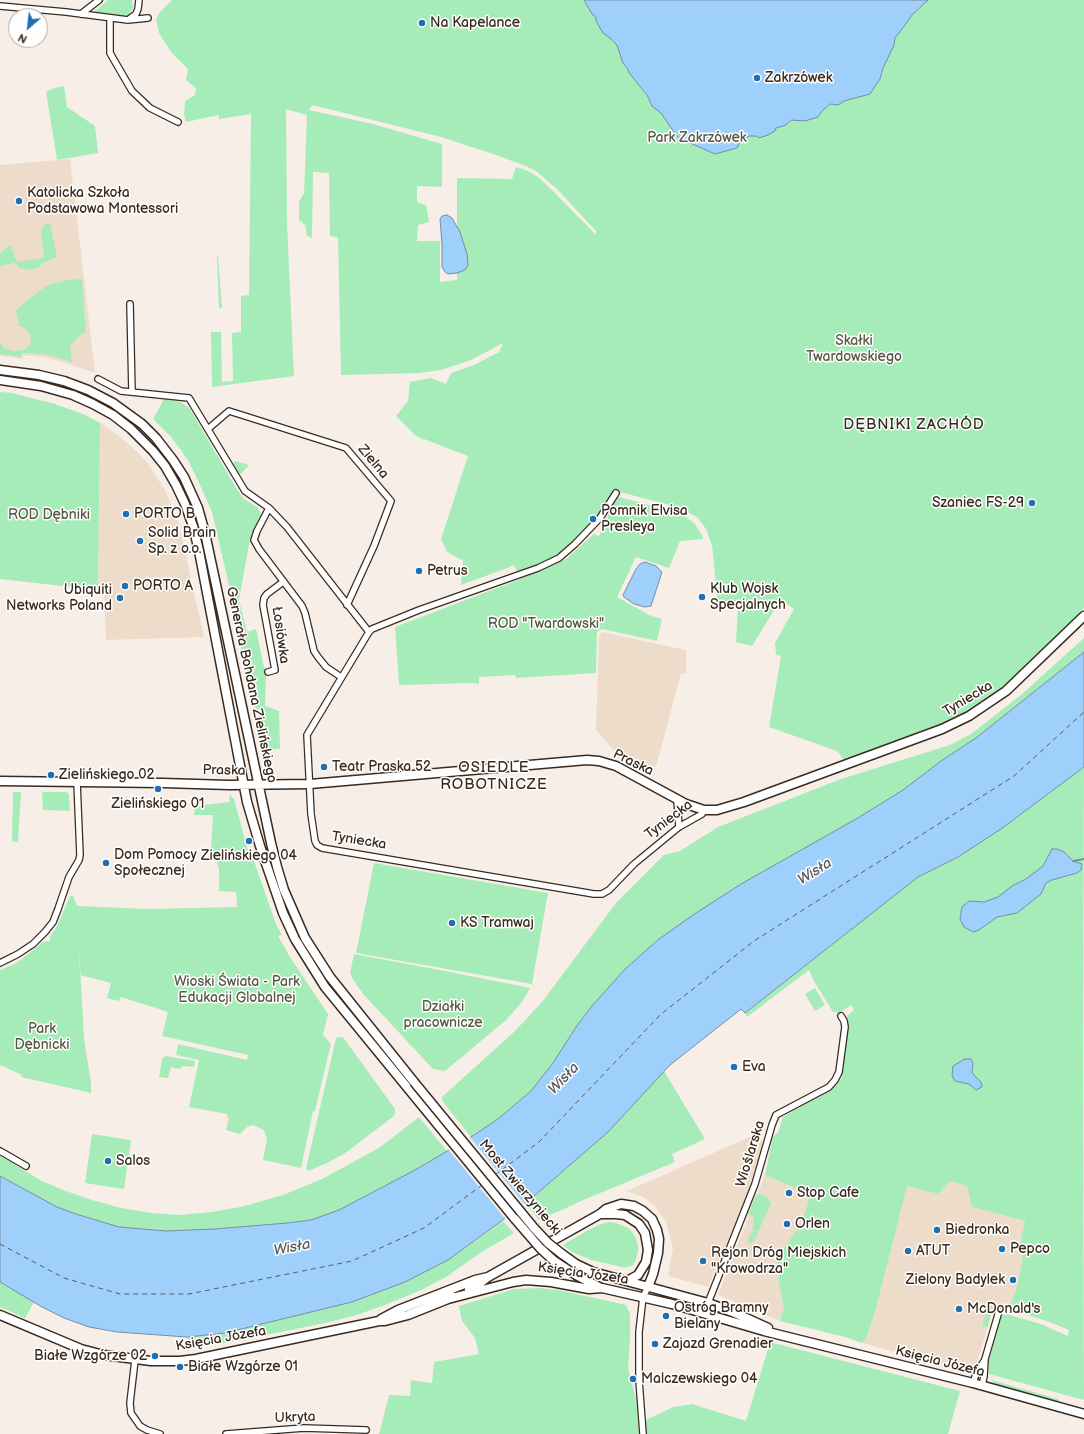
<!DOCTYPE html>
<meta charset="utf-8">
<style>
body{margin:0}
#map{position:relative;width:1084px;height:1434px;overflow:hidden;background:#f7efe7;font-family:"Balsamiq Sans",sans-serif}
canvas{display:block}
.north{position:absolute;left:8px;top:8px;width:40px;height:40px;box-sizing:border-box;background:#fff;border:1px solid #b1aaa5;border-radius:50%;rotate:208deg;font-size:11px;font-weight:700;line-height:16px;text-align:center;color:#3b2a1e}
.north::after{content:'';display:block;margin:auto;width:14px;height:18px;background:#1f6fb2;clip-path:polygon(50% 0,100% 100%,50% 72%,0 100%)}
</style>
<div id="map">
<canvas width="1084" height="1434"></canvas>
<div class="north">N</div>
</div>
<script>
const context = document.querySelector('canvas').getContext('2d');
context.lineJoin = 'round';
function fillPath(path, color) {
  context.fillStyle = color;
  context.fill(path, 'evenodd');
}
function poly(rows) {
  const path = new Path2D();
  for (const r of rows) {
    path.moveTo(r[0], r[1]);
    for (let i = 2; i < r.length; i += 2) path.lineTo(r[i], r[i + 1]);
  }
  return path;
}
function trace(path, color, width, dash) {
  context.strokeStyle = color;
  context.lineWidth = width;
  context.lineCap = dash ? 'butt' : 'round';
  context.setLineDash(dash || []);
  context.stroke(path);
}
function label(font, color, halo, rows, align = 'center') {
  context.font = font + ' "Balsamiq Sans",sans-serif';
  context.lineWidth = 3;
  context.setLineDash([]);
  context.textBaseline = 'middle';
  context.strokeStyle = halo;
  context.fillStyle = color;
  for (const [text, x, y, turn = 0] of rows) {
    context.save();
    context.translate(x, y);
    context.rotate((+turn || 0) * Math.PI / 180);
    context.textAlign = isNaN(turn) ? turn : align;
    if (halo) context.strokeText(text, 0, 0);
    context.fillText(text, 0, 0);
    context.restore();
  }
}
const built = poly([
 [70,159,95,373,66,363,43,357,23,355,23,359,0,356,0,165],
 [100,423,119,436,135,450,147,462,166,492,179,524,204,637,106,640,104,591,98,590],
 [602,632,686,650,686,674,681,673,656,767,620,757,596,730,599,635],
 [752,1136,763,1141,760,1154,747,1194,708,1287,668,1276,673,1248,666,1222,654,1205,643,1197,627,1191],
 [765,1175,811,1193,806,1210,800,1225,777,1258,779,1285,784,1307,780,1321,718,1295],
 [950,1181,967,1186,972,1207,1025,1221,1018,1252,1023,1256,1016,1290,1009,1309,994,1306,977,1363,974,1368,970,1367,969,1369,953,1368,862,1343,867,1337,877,1305,907,1185,938,1194]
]);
const green = poly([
 [108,0,132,0,133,8,129,15,123,17,92,14],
 [172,0,1084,0,1084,608,1011,681,978,707,942,726,844,760,837,751,769,727,781,656,776,655,775,643,794,609,787,604,779,602,752,646,736,642,738,606,723,607,718,605,712,545,710,540,706,529,698,518,681,508,616,491,611,495,604,510,596,520,561,554,544,564,520,572,516,570,514,565,511,566,510,567,461,585,463,561,447,552,441,539,468,456,424,439,423,440,422,439,415,435,396,416,408,401,410,382,431,378,446,384,451,373,474,365,499,352,503,343,471,360,441,370,419,373,341,375,338,237,330,236,329,173,313,172,312,238,307,236,305,225,299,220,299,202,304,193,307,115,286,109,287,223,294,376,212,387,211,332,221,332,222,382,233,381,232,333,241,332,241,296,249,295,251,114,219,119,219,115,186,122,184,114,185,101,195,95,196,88,186,80,188,69,171,52,159,33,156,20,160,12],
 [312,105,441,137,496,155,528,167,536,171,557,189,596,231,596,235,554,192,538,177,526,170,516,167,512,179,457,178,457,280,440,282,440,241,417,241,418,225,429,222,426,205,417,202,417,186,442,187,442,144,373,124,309,110],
 [64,86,67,107,95,126,98,153,57,160,46,92,54,88],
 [50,223,57,257,42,263,39,268,27,270,18,267,17,264,14,263,0,266,0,253,10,245,17,262,44,258,41,230,46,224],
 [218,256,222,307,219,308,217,257],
 [82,279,86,333,80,335,70,346,72,362,49,355,31,353,21,353,21,357,0,354,0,343,4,348,15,351,26,349,31,343,30,333,23,327,19,326,16,310,47,285,69,280],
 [0,392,12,393,55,404,83,414,100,423,98,590,0,579],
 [164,399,181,402,190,409,236,488,243,498,258,508,261,514,250,539,239,600,247,632,256,629,266,677,265,706,279,711,280,749,269,750,268,762,265,762,259,715,250,695,228,581,212,512,201,487,188,460,171,437,153,419],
 [235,461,249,465,240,475,233,464],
 [619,497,682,514,694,523,702,535,703,539,680,541,669,568,636,557,617,597,649,615,662,619,657,641,602,629,597,632,596,673,516,678,515,675,479,677,479,684,473,683,399,685,395,627,518,580,566,559,594,534,599,536,616,498],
 [1084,638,1084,652,976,738,941,761,903,790,856,819,741,884,659,939,625,969,592,1006,576,1027,553,1063,531,1091,498,1119,471,1137,443,1102,442,1097,515,1031,542,1002,616,903,664,855,680,851,718,827,841,779,950,745,971,734,1022,694],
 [1084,767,1083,1061,1084,1400,989,1374,988,1364,1000,1317,1003,1315,1006,1314,1041,1324,1068,1336,1069,1330,1047,1321,1009,1309,1016,1290,1023,1256,1018,1253,1025,1221,972,1207,967,1186,950,1181,938,1194,907,1186,877,1305,867,1337,862,1343,845,1337,780,1321,784,1307,779,1285,777,1258,800,1225,806,1210,810,1194,765,1175,773,1136,778,1133,783,1117,829,1090,841,1079,843,1070,847,1016,854,1010,851,1005,839,1013,833,1012,814,981,809,970,747,1017,745,1013,918,877,958,857,1001,829],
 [973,1063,972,1073,981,1082,976,1090,969,1084,964,1082],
 [13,792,21,792,18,842,12,841],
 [42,792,67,792,69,795,70,811,43,810],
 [229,794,234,799,247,847,250,857,254,861,276,924,282,935,278,936,290,957,328,1014,323,1035,331,1044,315,1111,313,1111,301,1168,263,1160,267,1139,264,1130,253,1125,247,1127,240,1134,226,1130,229,1118,227,1117,227,1114,189,1107,199,1060,176,1055,178,1044,247,1060,248,1055,162,1036,168,1012,121,997,119,1001,107,998,111,983,80,975,79,947,84,1038,91,1083,91,1093,21,1077,22,1075,0,1065,0,970,13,965,22,959,43,942,50,941,50,937,57,926,70,896,73,896,77,906,148,909,237,907,236,892,219,891,219,868,211,850,213,815,194,815,195,806,230,802],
 [374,863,548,893,532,984,356,953],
 [354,954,445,971,530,988,522,1002,506,1020,445,1071,433,1069,364,995,354,981,350,973],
 [815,988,825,1005,815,1011,805,994],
 [340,1037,343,1037,395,1109,395,1113,394,1116,344,1154,325,1164,308,1171,306,1169,336,1038],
 [165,1056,195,1061,194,1067,184,1066,181,1067,180,1069,171,1067,168,1078,159,1077,162,1059],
 [664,1071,705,1139,672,1154,675,1162,586,1199,539,1220,526,1203,608,1132],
 [419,1117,447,1151,415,1170,339,1210,311,1220,287,1223,214,1229,166,1231,119,1227,76,1214,57,1207,0,1176,0,1156,42,1181,63,1190,92,1200,121,1208,152,1213,181,1215,211,1212,241,1207,283,1195,322,1179,379,1148],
 [92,1134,131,1140,124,1189,85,1183],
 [760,1194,766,1196,771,1203,754,1241,749,1244,748,1240,751,1233,753,1233,754,1231,752,1230,754,1222,753,1217,748,1214,756,1195],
 [503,1221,514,1233,480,1253,446,1277,421,1290,385,1305,357,1315,325,1323,237,1341,189,1348,187,1337,225,1333,352,1302,405,1282,448,1260],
 [610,1222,616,1223,626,1227,630,1229,636,1238,638,1245,638,1252,635,1262,632,1266,626,1267,626,1268,591,1260,572,1252,563,1245,588,1230,601,1224],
 [0,1282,34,1302,25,1318,0,1307],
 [539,1288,558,1290,626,1305,630,1314,630,1338,628,1368,636,1399,639,1434,379,1434,389,1395,410,1396,411,1380,432,1383,434,1362,479,1354,475,1338,462,1321,459,1306,514,1289],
 [993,1303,988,1327,982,1327,988,1304,992,1305],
 [770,1342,960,1391,948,1434,646,1434,646,1420,673,1407,692,1404,746,1421],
 [991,1380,1058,1399,1060,1402,1040,1398,995,1384]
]);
const water = poly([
 [584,0,928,0,912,15,908,21,895,38,894,45,883,68,880,79,870,94,844,101,838,105,830,104,822,111,818,117,805,121,791,120,786,125,776,128,775,131,768,135,759,138,757,136,749,136,740,142,737,148,715,154,681,139,676,135,661,113,652,106,647,95,630,74,627,68,623,63,617,45,611,39,603,33,596,21,596,17,592,14,584,0],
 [447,215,452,218,460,232,467,254,468,265,465,270,457,273,448,274,445,272,442,267,442,244,440,219,442,216,447,215],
 [645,562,656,566,662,572,651,606,645,607,634,604,624,597,623,595,636,569,640,564,645,562],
 [1084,652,1084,767,1001,829,958,857,918,877,745,1013,741,1009,670,1065,608,1132,526,1203,448,1260,405,1282,352,1302,225,1333,187,1337,117,1332,89,1327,64,1318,42,1307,0,1282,0,1176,57,1207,76,1214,119,1227,166,1231,214,1229,287,1223,311,1220,339,1210,415,1170,471,1137,498,1119,531,1091,553,1063,576,1027,592,1006,625,969,659,939,693,915,741,884,856,819,903,790,941,761,976,738,1084,652],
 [1052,849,1057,849,1064,852,1073,861,1082,864,1081,870,1077,873,1052,880,1046,883,1041,894,1017,913,997,917,979,930,973,932,964,927,960,919,962,907,969,901,984,902,998,897,1012,886,1026,879,1043,866,1052,849],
 [965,1059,971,1059,973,1063,972,1073,981,1082,982,1087,976,1090,969,1084,955,1081,952,1076,953,1066,965,1059]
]);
const pier = poly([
 [469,1136,526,1206,507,1221,448,1149]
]);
const stream = poly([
 [1073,861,1084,859]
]);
const ferry = poly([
 [495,1175,539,1142,660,1015,754,941,1014,776,1084,712],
 [0,1244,64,1278,120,1294,189,1294,352,1261,424,1228,482,1185]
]);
const street = poly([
 [0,6,66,12,128,20,148,18],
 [81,14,99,0],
 [110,18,110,53,132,91,150,108,178,122],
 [128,20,136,14,138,9,139,0],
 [130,304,132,392],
 [98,379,121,391,189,398,245,491,269,508,287,527,369,632],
 [208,429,229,411,346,448,391,501,374,546,347,605],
 [616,493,600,518,575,544,559,558,538,568,419,610,372,629,369,632,307,735,311,814,315,841,317,845,322,848,594,894,602,894,609,890,634,864,679,827,702,814,704,810],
 [269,508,257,531,254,540,259,549,302,606,305,613,314,651,318,657,326,667,341,677],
 [268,672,275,670,263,605,264,598,267,594,283,582],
 [677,800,679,827],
 [0,963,18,954,33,944,45,932,53,922,58,909,69,877,79,860,80,855,77,782],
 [0,1151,26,1166],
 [714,1316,710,1311,708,1303,755,1184,772,1125,776,1115,829,1087,835,1080,839,1072,845,1027,844,1021,841,1016],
 [135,1360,130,1403,131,1413,140,1426,147,1430,160,1434],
 [973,1383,976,1374,984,1361],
 [982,1386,984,1376,985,1359,999,1311],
 [226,1434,304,1428,366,1430],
 [643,1434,639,1380,639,1332,643,1297,648,1287]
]);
const secondary = poly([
 [0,370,39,375,64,381,88,390,113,403,142,424,156,438,173,460,184,477,198,508,205,533,271,843,277,867,284,890,305,938,330,977,414,1082],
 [0,380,41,386,73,395,93,404,113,415,131,429,153,451,165,466,176,485,185,504,193,526,199,551,247,802,260,846,283,913,295,939,325,987,515,1219],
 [0,781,163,783,229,785,310,784,587,760,599,761,616,766,686,804,704,810,717,810,744,802,942,729,969,716,1006,691,1084,616],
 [600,1214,616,1214,625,1215,639,1224,645,1233,648,1250,646,1262,638,1275,627,1281],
 [562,1254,576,1264,593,1272,708,1303,735,1313,768,1328],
 [553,1260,576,1275,601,1288],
 [469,1290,478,1285,488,1277],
 [448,1299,513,1282,526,1280,551,1282,589,1289,602,1288,672,1304,764,1331,973,1383,1084,1414],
 [0,1315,81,1349,104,1355,151,1361,180,1361,196,1359,379,1321,385,1321,408,1315,453,1297],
 [381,1319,398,1310,475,1280,488,1277,600,1214,606,1209,621,1204,634,1206,643,1211,652,1219,657,1230,659,1239,658,1253,653,1274,648,1287]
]);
const secondaryBridge = poly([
 [414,1082,534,1228,548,1243,562,1254],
 [515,1219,540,1248,553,1260]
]);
const markers = [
 [422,23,4,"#1f6fb2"],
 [757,78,4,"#1f6fb2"],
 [19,201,4,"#1f6fb2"],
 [1032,503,4,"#1f6fb2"],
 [126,514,4,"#1f6fb2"],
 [593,519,4,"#1f6fb2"],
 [140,541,4,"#1f6fb2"],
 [419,571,4,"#1f6fb2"],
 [125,586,4,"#1f6fb2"],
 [702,597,4,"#1f6fb2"],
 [120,598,4,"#1f6fb2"],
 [324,767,4,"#1f6fb2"],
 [51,775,4,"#1f6fb2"],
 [158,789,4,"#1f6fb2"],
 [249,841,4,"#1f6fb2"],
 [106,863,4,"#1f6fb2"],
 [452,923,4,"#1f6fb2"],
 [734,1067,4,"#1f6fb2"],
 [108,1161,4,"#1f6fb2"],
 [789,1193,4,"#1f6fb2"],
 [787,1224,4,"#1f6fb2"],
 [937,1230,4,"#1f6fb2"],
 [1002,1249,4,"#1f6fb2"],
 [908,1251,4,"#1f6fb2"],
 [703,1261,4,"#1f6fb2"],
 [1013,1280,4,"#1f6fb2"],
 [959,1309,4,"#1f6fb2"],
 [666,1316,4,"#1f6fb2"],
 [655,1344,4,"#1f6fb2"],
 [155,1356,4,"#1f6fb2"],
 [180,1367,4,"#1f6fb2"],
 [633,1379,4,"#1f6fb2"]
];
const poiNames = [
 ["Na Kapelance",430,23],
 ["Zakrzówek",765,78],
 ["Katolicka Szkoła",27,193],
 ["Podstawowa Montessori",27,209],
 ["Szaniec FS-29",1024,503,"right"],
 ["Pomnik Elvisa",601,511],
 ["Presleya",601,527],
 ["PORTO B",134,514],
 ["Solid Brain",148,533],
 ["Sp. z o.o.",148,549],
 ["Petrus",427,571],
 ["PORTO A",133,586],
 ["Klub Wojsk",710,589],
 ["Specjalnych",710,605],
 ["Ubiquiti",112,590,"right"],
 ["Networks Poland",112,606,"right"],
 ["Teatr Praska 52",332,767],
 ["Zielińskiego 02",59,775],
 ["Zielińskiego 01",158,804,"center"],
 ["Dom Pomocy",114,855],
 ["Społecznej",114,871],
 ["Zielińskiego 04",249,856,"center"],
 ["KS Tramwaj",460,923],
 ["Eva",742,1067],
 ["Salos",116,1161],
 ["Stop Cafe",797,1193],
 ["Orlen",795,1224],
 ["Biedronka",945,1230],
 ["Pepco",1010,1249],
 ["ATUT",916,1251],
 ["Rejon Dróg Miejskich",711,1253],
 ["\"Krowodrza\"",711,1269],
 ["Zielony Badylek",1005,1280,"right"],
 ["Ostróg Bramny",674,1308],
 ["Bielany",674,1324],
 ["McDonald's",967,1309],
 ["Zajazd Grenadier",663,1344],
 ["Białe Wzgórze 02",147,1356,"right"],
 ["Białe Wzgórze 01",188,1367],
 ["Malczewskiego 04",641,1379]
];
const parkNames = [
 ["Park Zakrzówek",697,138],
 ["Skałki",854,341],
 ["Twardowskiego",854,357],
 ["ROD Dębniki",49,515],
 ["ROD \"Twardowski\"",546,624],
 ["Wioski Świata - Park",237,982],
 ["Edukacji Globalnej",237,998],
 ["Działki",443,1007],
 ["pracownicze",443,1023],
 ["Park",42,1029],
 ["Dębnicki",42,1045]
];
const streetNames = [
 ["Zielna",373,462,50],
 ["Łosiówka",280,635,82],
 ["Generała Bohdana Zielińskiego",251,685,78],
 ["Tyniecka",968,699,-31],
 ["Praska",633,763,26],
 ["Praska",224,771,1],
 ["Tyniecka",669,820,-37],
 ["Tyniecka",359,841,9],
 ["Wioślarska",751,1154,-73],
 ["Most Zwierzyniecki",520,1188,50],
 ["Księcia Józefa",583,1274,8],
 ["Księcia Józefa",221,1339,-10],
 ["Księcia Józefa",940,1362,14],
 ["Ukryta",295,1418,-2]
];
const neighbourhoodNames = [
 ["DĘBNIKI ZACHÓD",914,425],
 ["OSIEDLE",494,768],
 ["ROBOTNICZE",494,785]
];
const waterNames = [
 ["Wisła",815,872,-32],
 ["Wisła",564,1079,-46],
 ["Wisła",292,1248,-11]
];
fillPath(built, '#eddcca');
fillPath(green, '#a6ecb9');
fillPath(water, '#9fcffb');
trace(water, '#778da3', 1);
fillPath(pier, '#f7efe7');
trace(stream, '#778da3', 2);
trace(ferry, '#595c60', 1, [5, 4]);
trace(street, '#3b2a1e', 8);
trace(secondary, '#3b2a1e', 11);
trace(street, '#fff', 5.5);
trace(secondary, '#fff', 8);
trace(secondaryBridge, '#3b2a1e', 11, []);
trace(secondaryBridge, '#fff', 8);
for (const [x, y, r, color] of markers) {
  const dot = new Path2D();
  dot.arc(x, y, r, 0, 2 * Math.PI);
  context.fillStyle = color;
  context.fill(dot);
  trace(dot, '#fff', 1.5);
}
label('14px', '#3b2a1e', '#fff', poiNames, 'left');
label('14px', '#565a45', '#fff', parkNames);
label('14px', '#3b2a1e', '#fff', streetNames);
context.letterSpacing = '1px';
label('15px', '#3b2a1e', '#fff', neighbourhoodNames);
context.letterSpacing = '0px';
label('italic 15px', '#595c60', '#fff', waterNames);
</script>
